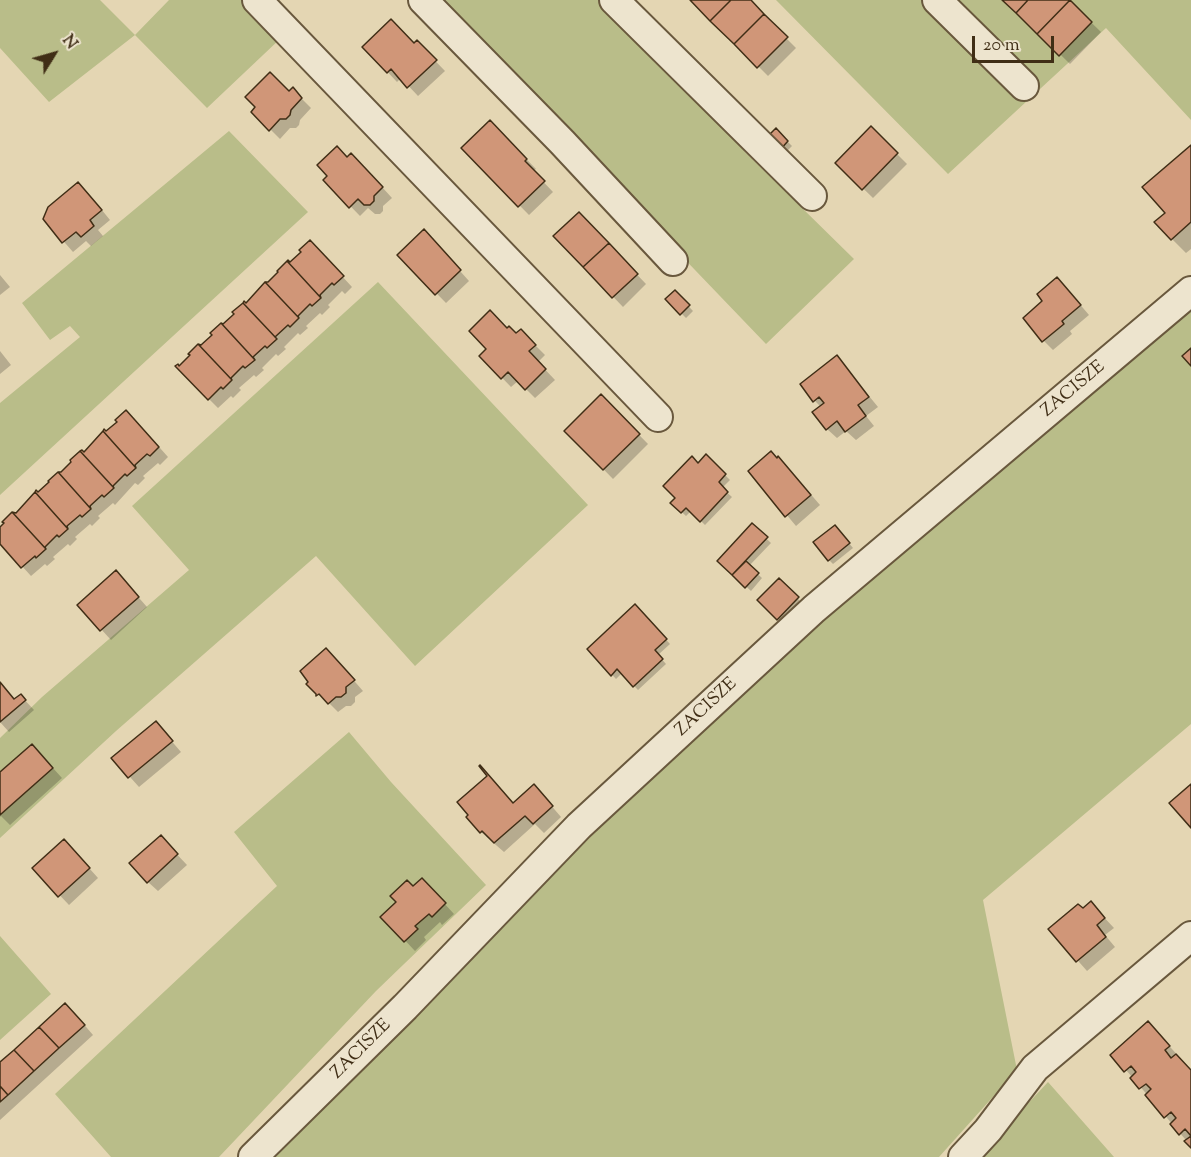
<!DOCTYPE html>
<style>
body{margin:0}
#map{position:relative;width:1191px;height:1157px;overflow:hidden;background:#e4d6b3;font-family:"Sorts Mill Goudy",serif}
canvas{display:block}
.north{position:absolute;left:24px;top:24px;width:60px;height:60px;-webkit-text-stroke:4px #ede4ce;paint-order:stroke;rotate:53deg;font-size:16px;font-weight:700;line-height:24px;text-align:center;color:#402e16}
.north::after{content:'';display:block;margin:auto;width:21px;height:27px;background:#402e16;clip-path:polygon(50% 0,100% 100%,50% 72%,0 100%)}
.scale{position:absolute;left:972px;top:36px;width:82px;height:27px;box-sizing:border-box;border:3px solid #402e16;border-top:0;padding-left:8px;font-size:18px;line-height:21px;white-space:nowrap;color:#402e16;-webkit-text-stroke:4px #ede4ce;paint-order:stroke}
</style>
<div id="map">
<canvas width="1191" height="1157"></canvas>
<div class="north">N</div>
<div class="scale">20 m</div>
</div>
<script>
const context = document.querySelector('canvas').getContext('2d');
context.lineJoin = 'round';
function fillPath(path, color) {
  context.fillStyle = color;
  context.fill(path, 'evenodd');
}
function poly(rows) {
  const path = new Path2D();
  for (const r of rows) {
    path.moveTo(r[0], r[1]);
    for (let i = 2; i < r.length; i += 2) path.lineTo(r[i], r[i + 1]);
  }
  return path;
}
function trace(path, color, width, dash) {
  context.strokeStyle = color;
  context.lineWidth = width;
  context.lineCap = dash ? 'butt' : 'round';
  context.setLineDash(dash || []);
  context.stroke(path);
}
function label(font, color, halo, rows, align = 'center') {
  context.font = font + ' "Sorts Mill Goudy",serif';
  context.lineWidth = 4.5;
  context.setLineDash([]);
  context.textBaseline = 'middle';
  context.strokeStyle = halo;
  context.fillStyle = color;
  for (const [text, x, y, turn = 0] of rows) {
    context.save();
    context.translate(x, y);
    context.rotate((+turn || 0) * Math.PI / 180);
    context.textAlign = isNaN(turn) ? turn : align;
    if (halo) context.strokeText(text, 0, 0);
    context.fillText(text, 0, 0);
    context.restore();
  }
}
const green = poly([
 [0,0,100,0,135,35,169,0,242,0,281,38,207,108,135,35,49,102,0,48],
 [436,0,628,0,762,135,744,151,854,259,766,344],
 [776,0,1191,0,1191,120,1106,28,948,174],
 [229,131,308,212,0,495,0,403,80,337,70,326,50,340,22,303],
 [378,282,588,505,415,666,316,556,116,731,0,838,0,738,42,697,189,570,132,506],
 [1191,306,1191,724,983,900,1017,1070,939,1157,271,1157,416,1007,738,693],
 [349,732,391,782,486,885,376,991,219,1157,111,1157,55,1094,277,886,234,832],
 [0,936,51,994,0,1040],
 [1048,1082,1114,1157,978,1157]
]);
const shadow = poly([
 [692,0,748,0,796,48,768,76],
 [1005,0,1068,0,1101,32,1070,64],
 [417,42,445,71,418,96,401,78,397,82,364,47,414,45],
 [293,90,311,108,300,120,299,125,296,128,290,128,280,139,253,112],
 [490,122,536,169,533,171,553,192,529,215,463,148],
 [871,128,907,164,873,198,837,163],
 [776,130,792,146,785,153],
 [1191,147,1191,249,1186,253,1172,239,1167,213],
 [347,159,361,164,392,198,383,206,383,211,380,214,375,214,368,208,360,216,325,180],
 [88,193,110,220,98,230,103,236,91,246,86,241,73,252,44,219],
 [579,214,646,284,623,307,555,236],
 [433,241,469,281,446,303,399,255],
 [319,251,352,287,345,294,342,291,328,305,330,307,322,315,320,313,306,326,308,328,300,335,298,333,284,347,286,349,278,356,276,354,262,368,264,370,256,377,254,375,239,388,241,390,233,398,231,396,218,408,209,399,201,347,290,264],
 [0,275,10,287,0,295],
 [1066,288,1089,315,1070,331,1072,334,1053,350,1044,341],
 [675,292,693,311,686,318,667,299],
 [507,330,516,335,521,331,545,355,538,362,555,380,535,398,518,381,511,387,481,356],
 [0,351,11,365,0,374],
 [837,357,878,407,866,416,874,426,856,440,846,431,837,438,827,429,821,407,815,401],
 [601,396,648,444,613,479,566,431],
 [136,421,168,457,160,465,158,463,143,476,145,478,138,485,135,483,115,505,113,503,98,516,100,518,92,526,90,524,75,537,77,539,70,546,68,544,53,557,55,559,47,566,45,564,31,576,0,542,0,529,96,442,95,440,104,431,106,433],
 [706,456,730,480,722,488,732,497,705,525,691,511,686,516,672,503,698,465],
 [788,468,820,505,796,526,750,471],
 [752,525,771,543,749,566,762,578,751,591,719,561],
 [839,531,853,548,833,564,829,560],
 [779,580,807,608,788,628,759,600],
 [125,582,147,607,111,640,79,605],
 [635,606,670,644,658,655,666,664,638,690,622,673,616,679,589,649],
 [335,659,363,691,355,697,355,702,351,706,346,706,338,712,309,683],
 [0,684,15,700,21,696,34,710,9,732,0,722],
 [156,723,181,752,139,787,113,758],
 [41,755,62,778,10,825,1,816,0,817,0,774],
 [543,796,561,817,544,833,535,824,504,852,481,832,514,804],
 [170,847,187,865,158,891,148,882],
 [73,850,98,878,69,905,34,868],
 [413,888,431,889,454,914,442,925,440,922,424,937,426,940,415,951,383,917],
 [1083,910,1100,913,1114,928,1105,935,1115,947,1087,971,1050,929],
 [75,1014,93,1035,0,1120,0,1064],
 [1162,1038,1191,1070,1191,1146,1126,1070]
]);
const building = poly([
 [690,0,731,0,710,21,690,0],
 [731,0,751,0,764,14,734,44,710,21,731,0],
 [1002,0,1028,0,1016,13,1002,0],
 [1028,0,1070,0,1037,34,1016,13,1028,0],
 [1070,0,1092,22,1059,56,1037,34,1070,0],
 [764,14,788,37,757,68,734,44,764,14],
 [391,19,414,43,417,40,437,60,407,88,391,69,387,73,362,47,391,19],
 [270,72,289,91,293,87,302,98,291,110,290,115,286,119,280,119,269,131,251,112,255,107,245,97,270,72],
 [490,120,527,159,525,161,545,181,518,207,461,148,490,120],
 [871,126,898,153,862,190,835,163,871,126],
 [776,128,788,141,780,150,767,137,776,128],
 [1191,145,1191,222,1171,240,1154,222,1165,213,1142,187,1191,145],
 [337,146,347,157,351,153,383,187,374,196,374,201,370,205,364,205,358,199,349,208,323,180,327,176,317,165,337,146],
 [78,182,102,210,90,220,94,226,81,237,76,232,62,243,43,219,48,207,78,182],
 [579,212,609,243,583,267,553,236,579,212],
 [424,229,461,270,435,295,397,255,424,229],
 [310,240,344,276,334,285,332,283,320,295,321,298,287,261,288,260,290,262,301,252,299,250,310,240],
 [609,243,638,274,612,298,583,267,609,243],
 [287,261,321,298,312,306,310,304,298,316,299,318,265,282,268,282,278,272,277,271,287,261],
 [1057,277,1081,305,1062,321,1064,324,1042,342,1023,318,1042,301,1037,294,1057,277],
 [265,282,299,318,290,327,288,325,275,337,277,339,243,303,244,301,246,303,265,282],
 [675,290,690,305,680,315,665,299,675,290],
 [243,303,277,339,267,348,265,346,253,357,255,360,221,323,223,324,234,314,232,312,243,303],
 [490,310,507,328,509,326,516,333,521,329,536,345,529,351,546,369,525,390,508,372,501,379,479,356,486,349,469,331,490,310],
 [221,323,255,360,245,368,243,366,231,378,232,380,198,344,201,345,212,335,210,333,221,323],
 [198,344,232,380,223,389,221,387,208,400,175,366,178,364,179,366,190,355,188,354,198,344],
 [1191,348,1191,366,1182,356,1191,348],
 [837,355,869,397,858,405,866,416,845,432,837,421,826,430,812,412,824,403,819,397,813,402,800,384,837,355],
 [601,394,640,434,603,470,564,431,601,394],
 [126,410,159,447,150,456,147,454,135,465,136,468,103,431,104,429,106,431,117,422,115,420,126,410],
 [103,431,136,468,127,476,125,474,113,486,114,488,80,451,82,450,84,452,103,431],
 [80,451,114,488,104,497,102,495,90,506,91,509,58,472,61,472,71,462,70,460,80,451],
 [771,451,777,458,778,456,811,495,785,517,748,471,771,451],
 [706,454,726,474,719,482,728,492,700,522,686,508,681,513,670,503,675,498,663,486,692,456,698,463,706,454],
 [58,472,91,509,82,517,80,515,67,526,68,529,35,492,36,490,38,492,49,482,48,481,58,472],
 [35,492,68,529,59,537,57,535,45,547,46,549,12,512,16,513,35,492],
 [12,512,46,549,36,558,35,556,21,568,0,544,0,527,4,523,2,522,12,512],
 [752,523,768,537,732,575,717,561,752,523],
 [835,525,850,543,828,561,813,542,835,525],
 [746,561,759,573,745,588,732,575,746,561],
 [116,570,139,597,100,631,77,605,116,570],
 [779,578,799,597,777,620,757,600,779,578],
 [635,604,667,639,655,650,663,659,633,687,617,669,611,676,587,649,635,604],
 [326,648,355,680,346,687,346,693,341,697,336,697,328,704,319,694,316,696,316,694,306,684,308,682,300,671,326,648],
 [0,682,14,699,21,694,26,700,0,722,0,682],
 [156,721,173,741,128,778,111,758,156,721],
 [32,744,53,768,0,815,0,772,32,744],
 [480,765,513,803,534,784,553,806,533,824,525,816,494,843,482,831,480,833,466,817,468,815,457,802,487,776,479,766,480,765],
 [1191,784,1191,828,1169,803,1191,784],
 [161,835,178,854,147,883,129,863,161,835],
 [64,839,90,868,58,897,32,868,64,839],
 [422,878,446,903,432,917,429,914,415,926,418,929,404,942,380,917,396,902,390,896,407,880,413,886,422,878],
 [1091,901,1105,918,1097,925,1106,937,1076,962,1048,929,1078,904,1083,908,1091,901],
 [65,1003,85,1025,59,1048,39,1027,65,1003],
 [1148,1021,1170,1046,1165,1050,1171,1058,1176,1054,1191,1070,1191,1148,1184,1141,1191,1136,1185,1129,1179,1135,1170,1124,1176,1118,1171,1112,1164,1118,1145,1095,1151,1089,1146,1084,1139,1089,1130,1078,1136,1072,1131,1066,1124,1072,1110,1055,1148,1021],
 [39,1027,59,1048,34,1071,14,1050,39,1027],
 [14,1050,34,1071,8,1095,0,1086,0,1062,14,1050],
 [0,1086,8,1095,0,1102,0,1086]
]);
const minor = poly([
 [257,0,658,417],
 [423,0,562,142,673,261],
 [614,0,812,196],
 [937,0,1024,86],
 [253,1157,405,1007,579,826,814,609,1191,291],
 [963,1157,988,1130,1035,1068,1191,936]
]);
const streetNames = [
 ["ZACISZE",1074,390,-40],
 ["ZACISZE",707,708,-43],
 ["ZACISZE",362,1050,-45]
];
fillPath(green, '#b9bd89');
fillPath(shadow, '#0003');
fillPath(building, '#d09678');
trace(building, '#402e16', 1.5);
trace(minor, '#69583d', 32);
trace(minor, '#ede4ce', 28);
label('18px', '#402e16', '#ede4ce', streetNames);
</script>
